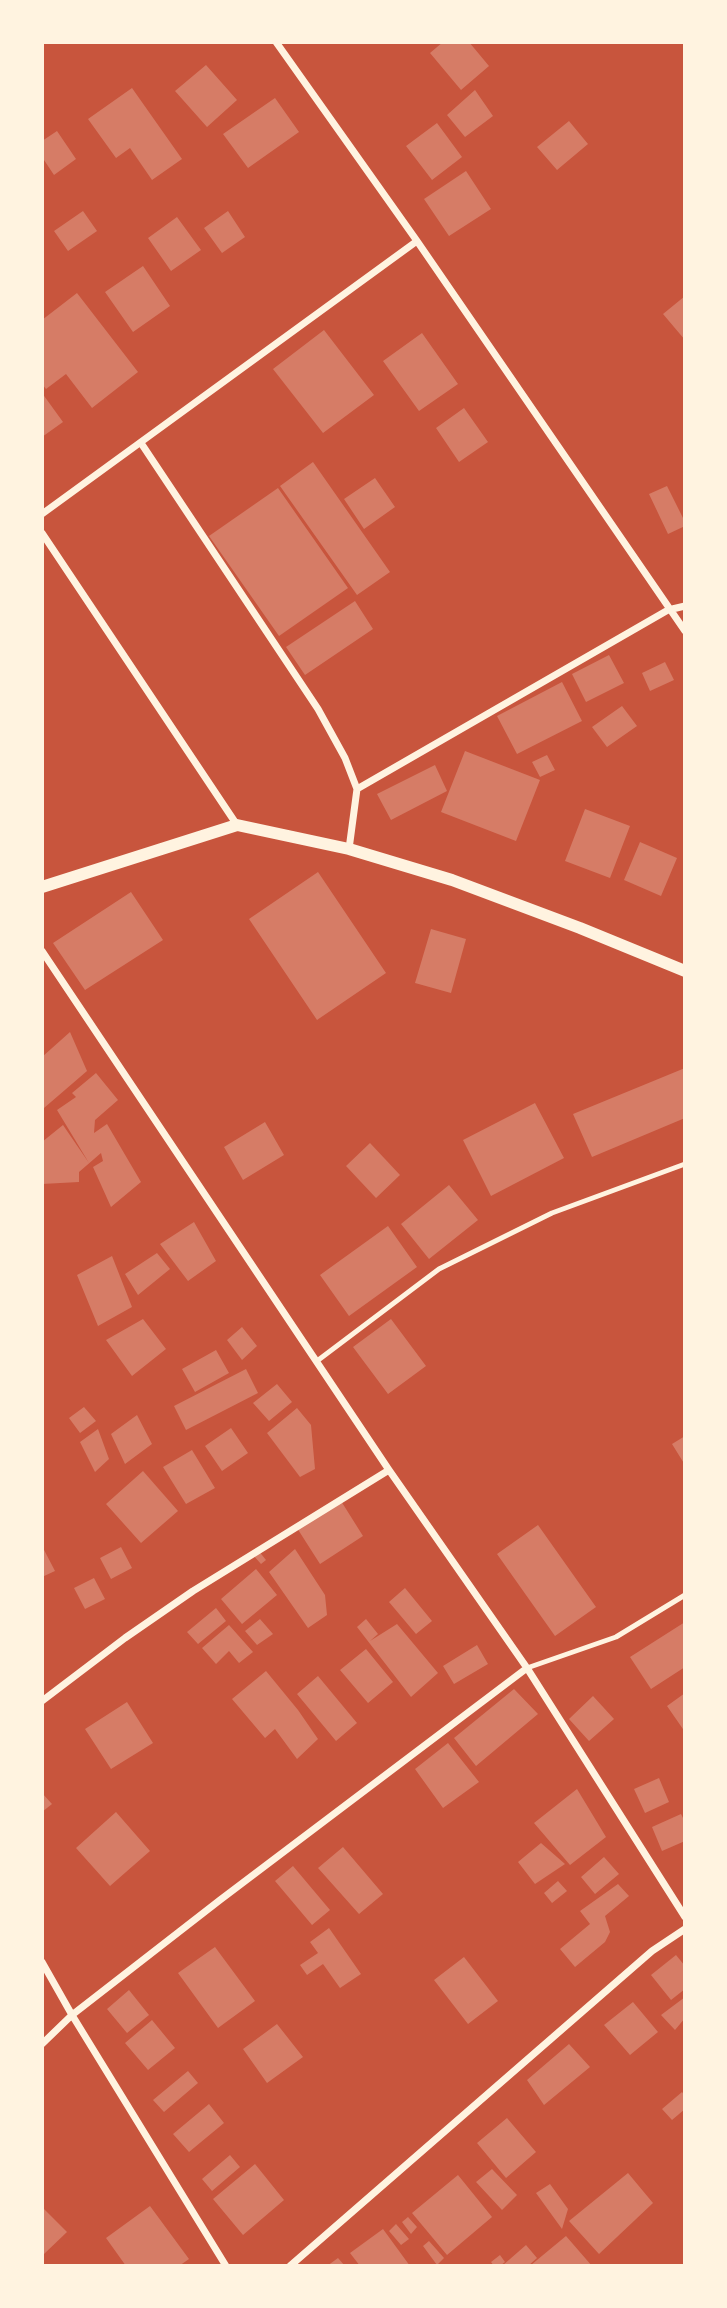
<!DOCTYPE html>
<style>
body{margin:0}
#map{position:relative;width:727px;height:2308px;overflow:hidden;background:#c8553d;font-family:Bitter,serif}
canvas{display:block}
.frame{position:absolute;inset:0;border:44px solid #fff3e0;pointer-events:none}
</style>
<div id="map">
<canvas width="727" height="2308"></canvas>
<div class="frame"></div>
</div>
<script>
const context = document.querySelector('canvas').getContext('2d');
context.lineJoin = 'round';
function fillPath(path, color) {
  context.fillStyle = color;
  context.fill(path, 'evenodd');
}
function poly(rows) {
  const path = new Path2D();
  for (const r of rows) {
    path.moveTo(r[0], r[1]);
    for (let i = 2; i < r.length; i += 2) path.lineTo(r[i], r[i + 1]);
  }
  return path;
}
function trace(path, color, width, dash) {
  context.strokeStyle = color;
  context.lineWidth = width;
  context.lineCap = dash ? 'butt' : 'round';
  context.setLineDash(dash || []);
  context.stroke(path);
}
const building = poly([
 [443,42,469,42,489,66,461,90,430,53],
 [206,65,237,100,207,127,175,91],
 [132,88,182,159,152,180,130,148,116,158,88,119],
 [475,90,493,116,465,137,447,115],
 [275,98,299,132,248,168,223,134],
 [569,121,588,144,557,170,537,147],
 [437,123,462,157,432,180,406,146],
 [57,131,76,159,54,175,42,157,42,141],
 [466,171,491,209,449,236,424,199],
 [83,211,97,231,68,251,54,231],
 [228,211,245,237,222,253,204,228],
 [177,217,201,250,171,271,148,238],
 [143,266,170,306,133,332,105,292],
 [77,293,138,372,92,408,66,374,46,389,42,384,42,320],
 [685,296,685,340,663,314],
 [324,330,374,395,323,433,273,369],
 [422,333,458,384,419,411,383,361],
 [42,393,63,422,42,437],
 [464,408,488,442,459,462,436,428],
 [313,462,390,572,357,595,280,486],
 [375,478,395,507,364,529,344,499],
 [667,486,685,522,685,526,668,534,649,494],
 [278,488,348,588,279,636,209,536],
 [355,601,373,629,305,675,286,647],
 [609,655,624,683,586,702,572,674],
 [665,662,674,680,650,691,642,673],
 [562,682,582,721,517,754,497,716],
 [622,706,637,726,607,747,592,727],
 [465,751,540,780,516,841,441,812],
 [547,755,555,770,540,777,532,762],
 [435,765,447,791,391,820,377,794],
 [585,809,630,826,610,878,565,861],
 [640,842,677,858,661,896,624,880],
 [318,872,386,973,317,1020,249,919],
 [131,892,163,940,85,990,53,943],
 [431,929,466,939,451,993,415,983],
 [70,1032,87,1071,44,1108,42,1105,42,1057],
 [685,1068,685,1118,592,1157,573,1114],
 [96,1073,118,1100,95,1120,94,1133,107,1124,141,1182,111,1207,93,1167,103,1161,101,1153,79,1172,79,1182,42,1184,42,1142,63,1125,89,1163,57,1110,76,1097,72,1093],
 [535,1103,564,1158,491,1196,463,1140],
 [265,1122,284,1155,243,1180,224,1147],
 [370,1143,400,1175,376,1198,346,1166],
 [449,1185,478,1220,429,1259,401,1224],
 [194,1222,216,1261,188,1281,160,1244],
 [388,1226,417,1267,349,1316,320,1275],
 [157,1253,170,1269,138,1295,125,1274],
 [112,1256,132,1307,98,1326,77,1275],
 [143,1319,166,1349,132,1376,106,1340],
 [391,1319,426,1366,388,1394,353,1347],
 [242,1327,257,1346,242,1360,227,1340],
 [216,1350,229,1373,195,1392,182,1369],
 [246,1369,258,1393,186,1430,174,1406],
 [277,1384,292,1402,269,1421,253,1403],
 [84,1407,96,1421,80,1433,69,1418],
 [297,1408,311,1425,315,1469,300,1477,267,1433],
 [137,1415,152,1444,125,1464,111,1434],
 [231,1428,248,1453,222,1471,205,1446],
 [98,1429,109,1459,95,1472,80,1442],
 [685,1436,685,1465,672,1444],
 [192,1450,215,1488,186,1504,163,1467],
 [143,1471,178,1511,141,1543,106,1504],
 [341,1501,363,1536,320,1564,297,1528],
 [538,1525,596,1607,555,1636,497,1554],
 [42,1546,55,1571,42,1577],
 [121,1547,132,1568,111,1579,100,1558],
 [295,1549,325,1595,327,1615,308,1628,269,1572],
 [258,1550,266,1560,261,1564,253,1555],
 [256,1569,277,1595,242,1624,221,1599],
 [94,1578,105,1599,85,1609,74,1588],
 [405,1588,432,1621,416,1634,389,1602],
 [216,1608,226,1621,198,1644,187,1632],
 [260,1619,273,1634,257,1645,245,1631],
 [366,1619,378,1634,370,1641,397,1624,438,1673,411,1697,357,1627],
 [685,1622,685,1667,651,1689,630,1657],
 [229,1625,253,1652,239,1663,229,1651,216,1664,202,1648],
 [477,1645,488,1664,454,1684,443,1666],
 [366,1649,393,1682,368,1703,340,1670],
 [266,1671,298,1710,318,1739,297,1759,275,1729,265,1738,232,1699],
 [318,1676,357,1723,336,1741,297,1694],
 [514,1689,538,1714,476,1766,454,1738],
 [685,1693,685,1732,667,1706],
 [593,1696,614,1719,589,1741,569,1719],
 [127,1702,153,1743,111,1769,85,1729],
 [448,1743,479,1782,443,1808,415,1769],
 [659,1778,669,1802,645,1813,634,1789],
 [577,1789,606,1837,570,1865,534,1823],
 [42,1793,52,1804,42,1812],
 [116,1812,150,1851,110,1886,76,1848],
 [681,1814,685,1822,685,1841,662,1851,652,1827],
 [541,1843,565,1864,535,1884,518,1862],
 [343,1847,383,1894,359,1914,318,1868],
 [604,1857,619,1874,595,1894,581,1877],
 [293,1866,330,1910,312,1925,275,1881],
 [558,1881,567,1891,552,1903,544,1893],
 [618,1884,629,1896,605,1916,610,1932,605,1942,575,1967,560,1949,590,1924,580,1911],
 [329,1928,361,1974,340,1988,323,1964,307,1975,300,1965,318,1953,310,1942],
 [215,1947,255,2001,218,2028,178,1973],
 [676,1955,685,1966,685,1989,671,2000,651,1975],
 [464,1957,498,2001,468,2024,434,1980],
 [129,1990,149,2015,127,2033,107,2009],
 [685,1997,685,2018,675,2030,661,2015],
 [633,2002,658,2032,630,2055,604,2025],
 [152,2020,175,2048,148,2070,125,2043],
 [277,2024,303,2057,267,2083,243,2049],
 [569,2044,590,2067,544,2105,527,2080],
 [188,2071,198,2083,164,2112,153,2100],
 [682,2092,685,2096,685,2109,672,2120,662,2109],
 [209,2104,224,2123,189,2152,173,2134],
 [507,2118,536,2152,506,2178,477,2143],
 [230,2155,240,2167,212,2191,202,2179],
 [255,2164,284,2200,243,2235,213,2199],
 [492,2169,517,2195,502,2210,476,2182],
 [628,2173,653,2203,599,2254,569,2221],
 [458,2175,492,2217,447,2255,412,2213],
 [550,2184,568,2209,562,2229,536,2193],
 [150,2206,189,2259,179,2266,126,2266,106,2238],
 [42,2207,67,2232,44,2254,42,2252],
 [408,2217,417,2227,411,2234,402,2222],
 [396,2224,409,2239,401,2245,389,2231],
 [383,2229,410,2266,360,2266,350,2253],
 [566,2236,592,2266,530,2266,537,2260],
 [429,2241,444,2258,437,2265,423,2246],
 [526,2245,537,2258,528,2266,502,2266],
 [500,2255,505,2262,500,2266,494,2266,491,2262],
 [338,2258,345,2266,327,2266]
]);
const service = poly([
 [317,1361,439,1269,552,1213,685,1164],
 [527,1668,616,1637,685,1595]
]);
const minor = poly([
 [276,42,417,241,685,631],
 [141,443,318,709,345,758,357,789],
 [42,514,417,241],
 [42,533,237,825],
 [349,849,357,789,668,610,685,606],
 [42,951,389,1470,527,1668,685,1917],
 [42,1701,125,1638,193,1591,389,1470],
 [42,1962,72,2015,226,2266],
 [42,2044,72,2015,220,1900,527,1668],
 [290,2266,652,1951,685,1929]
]);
const tertiary = poly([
 [42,887,237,825,349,849,452,880,580,928,685,971]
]);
fillPath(building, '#d67c66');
trace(service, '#fff3e0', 5);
trace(minor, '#fff3e0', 7);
trace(tertiary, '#fff3e0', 12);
</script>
